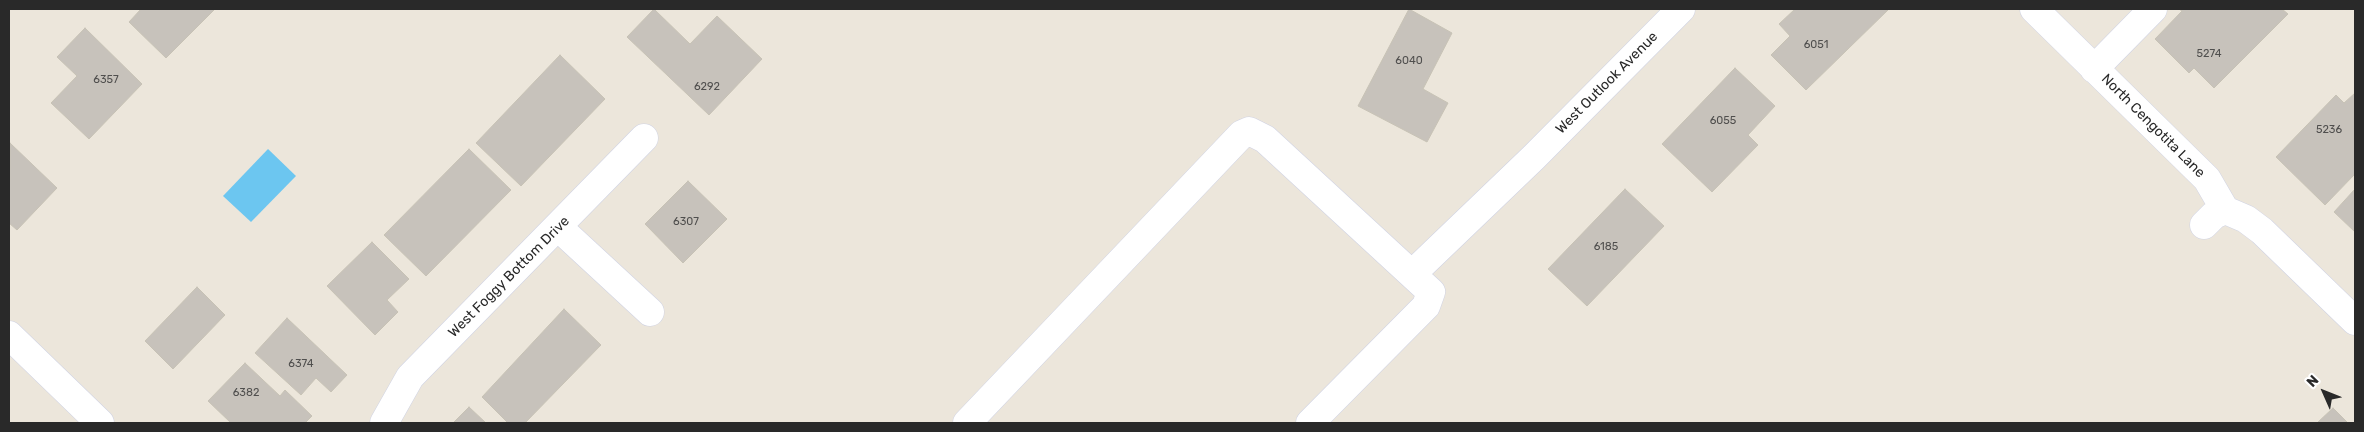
<!DOCTYPE html>
<style>
body{margin:0}
#map{position:relative;width:2364px;height:432px;overflow:hidden;background:#ece6db;font-family:Rubik,sans-serif}
canvas{display:block}
.frame{position:absolute;inset:0;border:10px solid #292929;pointer-events:none}
.north{position:absolute;left:2299px;top:367px;width:50px;height:50px;-webkit-text-stroke:4px #fff;paint-order:stroke;rotate:314deg;font-size:14px;font-weight:700;line-height:20px;text-align:center;color:#292929}
.north::after{content:'';display:block;margin:auto;width:18px;height:22px;background:#292929;clip-path:polygon(50% 0,100% 100%,50% 72%,0 100%)}
</style>
<div id="map">
<canvas width="2364" height="432"></canvas>
<div class="frame"></div>
<div class="north">N</div>
</div>
<script>
const context = document.querySelector('canvas').getContext('2d');
context.lineJoin = 'round';
function fillPath(path, color) {
  context.fillStyle = color;
  context.fill(path, 'evenodd');
}
function poly(rows) {
  const path = new Path2D();
  for (const r of rows) {
    path.moveTo(r[0], r[1]);
    for (let i = 2; i < r.length; i += 2) path.lineTo(r[i], r[i + 1]);
  }
  return path;
}
function trace(path, color, width, dash) {
  context.strokeStyle = color;
  context.lineWidth = width;
  context.lineCap = dash ? 'butt' : 'round';
  context.setLineDash(dash || []);
  context.stroke(path);
}
function label(font, color, halo, rows, align = 'center') {
  context.font = font + ' Rubik,sans-serif';
  context.lineWidth = 5;
  context.setLineDash([]);
  context.textBaseline = 'middle';
  context.strokeStyle = halo;
  context.fillStyle = color;
  for (const [text, x, y, turn = 0] of rows) {
    context.save();
    context.translate(x, y);
    context.rotate((+turn || 0) * Math.PI / 180);
    context.textAlign = isNaN(turn) ? turn : align;
    if (halo) context.strokeText(text, 0, 0);
    context.fillText(text, 0, 0);
    context.restore();
  }
}
const water = poly([
 [268,149,296,176,251,222,223,196]
]);
const building = poly([
 [141,9,215,9,166,58,129,22,141,9],
 [654,9,690,44,717,16,762,59,709,115,627,37,654,9],
 [1409,9,1452,33,1423,89,1448,103,1427,142,1358,106,1409,9],
 [1795,9,1889,9,1806,90,1771,55,1790,36,1779,24,1795,9],
 [2179,9,2282,9,2288,14,2214,88,2194,68,2189,73,2155,39,2182,11,2179,9],
 [85,28,142,84,89,139,51,103,77,76,57,57,85,28],
 [560,55,605,99,521,186,476,143,560,55],
 [1735,68,1775,106,1748,135,1758,145,1712,192,1662,144,1735,68],
 [2355,93,2355,174,2325,205,2276,157,2336,95,2344,103,2355,93],
 [10,143,57,188,17,230,9,223,10,143],
 [469,149,511,190,426,276,384,235,469,149],
 [688,181,727,219,683,263,645,224,688,181],
 [1625,189,1664,226,1587,306,1548,269,1625,189],
 [2355,189,2355,232,2334,212,2355,189],
 [372,242,409,279,387,300,398,312,375,335,327,286,372,242],
 [197,287,225,315,173,369,145,341,197,287],
 [564,309,601,345,525,423,508,423,482,397,564,309],
 [287,318,347,375,331,392,316,378,301,395,255,353,287,318],
 [245,363,280,396,285,390,312,416,305,423,231,423,208,401,245,363],
 [469,407,486,423,453,423,469,407],
 [2333,408,2348,423,2317,423,2333,408]
]);
const minor = poly([
 [2034,9,2207,179,2225,210],
 [2094,69,2153,9],
 [2204,225,2214,215,2225,210,2246,219,2262,231,2355,321],
 [558,227,650,312],
 [1412,274,1534,157,1681,9],
 [9,335,100,423],
 [384,423,410,377,644,138],
 [967,423,1242,134,1249,131,1265,139,1431,292,1426,306,1310,423]
]);
const numberNames = [
 ["6051",1816,45],
 ["5274",2209,54],
 ["6040",1409,61],
 ["6357",106,80],
 ["6292",707,87],
 ["6055",1723,121],
 ["5236",2329,130],
 ["6307",686,222],
 ["6185",1606,247],
 ["6374",301,364],
 ["6382",246,393]
];
const streetNames = [
 ["West Outlook Avenue",1607,83,-45],
 ["North Cengotita Lane",2153,126,45],
 ["West Foggy Bottom Drive",509,277,-45]
];
fillPath(water, '#6cc6f0');
fillPath(building, '#c7c2bb');
trace(building, '#c7c2b5', 1);
trace(minor, '#d0d3e3', 29);
trace(minor, '#fff', 28);
label('11px', '#504f4e', null, numberNames);
label('14px', '#292929', '#fff', streetNames);
</script>
